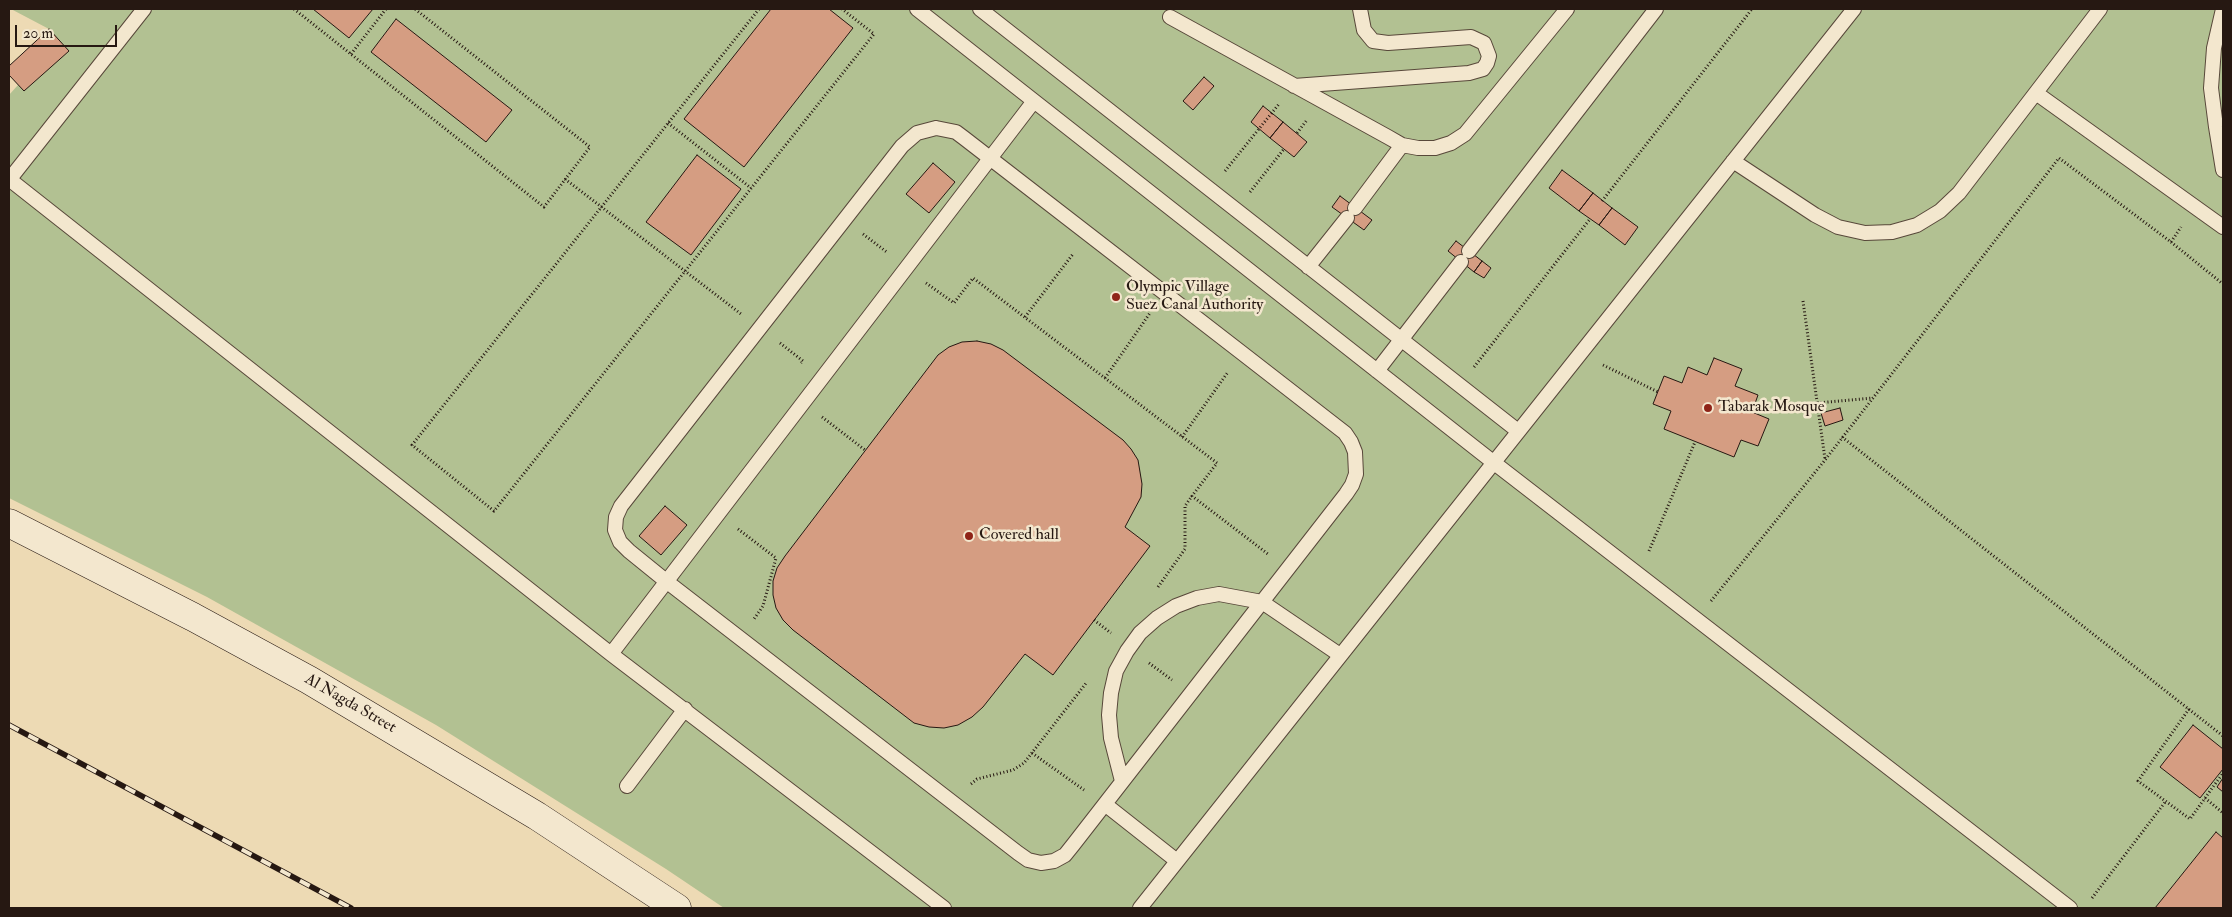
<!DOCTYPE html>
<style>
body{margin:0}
#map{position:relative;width:2232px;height:917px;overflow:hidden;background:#eddab4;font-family:"IM FELL Double Pica",serif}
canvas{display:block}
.frame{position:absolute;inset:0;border:10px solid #261812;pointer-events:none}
.scale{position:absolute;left:15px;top:25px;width:102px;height:22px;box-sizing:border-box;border:2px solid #261812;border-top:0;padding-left:6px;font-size:15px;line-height:18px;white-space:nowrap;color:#261812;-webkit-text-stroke:4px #f3e7ce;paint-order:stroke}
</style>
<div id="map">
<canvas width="2232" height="917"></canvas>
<div class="frame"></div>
<div class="scale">20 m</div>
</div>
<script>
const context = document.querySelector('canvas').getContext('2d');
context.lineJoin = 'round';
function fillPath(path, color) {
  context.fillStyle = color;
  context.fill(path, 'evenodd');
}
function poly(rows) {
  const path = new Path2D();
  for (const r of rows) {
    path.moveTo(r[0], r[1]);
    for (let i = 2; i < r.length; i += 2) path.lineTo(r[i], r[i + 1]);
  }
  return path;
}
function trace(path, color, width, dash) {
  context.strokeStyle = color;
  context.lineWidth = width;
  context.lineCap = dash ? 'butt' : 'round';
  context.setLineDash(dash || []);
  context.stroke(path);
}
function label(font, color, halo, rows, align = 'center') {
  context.font = font + ' "IM FELL Double Pica",serif';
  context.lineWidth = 5;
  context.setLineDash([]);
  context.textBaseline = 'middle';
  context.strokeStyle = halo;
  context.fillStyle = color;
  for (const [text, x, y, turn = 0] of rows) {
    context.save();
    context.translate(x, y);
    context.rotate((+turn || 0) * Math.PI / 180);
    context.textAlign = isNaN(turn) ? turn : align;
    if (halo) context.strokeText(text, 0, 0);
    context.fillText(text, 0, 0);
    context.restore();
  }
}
const green = poly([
 [11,9,2223,9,2223,908,724,908,666,869,436,725,207,597,9,498,9,95,18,85,9,75,9,66,49,29]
]);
const building = poly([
 [313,9,373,9,349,38,313,9],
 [771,9,829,9,853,28,744,167,684,119,771,9],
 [396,19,512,110,486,142,371,52,396,19],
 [49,29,69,51,24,91,9,75,9,66,49,29],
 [1204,77,1214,86,1193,110,1183,101,1204,77],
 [1263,106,1283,122,1270,138,1251,122,1263,106],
 [1283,122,1307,142,1294,157,1270,138,1283,122],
 [697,155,741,189,691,255,646,222,697,155],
 [933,163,955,182,929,213,906,194,933,163],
 [1562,170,1593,193,1579,211,1549,188,1562,170],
 [1593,193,1612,208,1599,225,1579,211,1593,193],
 [1340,196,1372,220,1364,230,1332,207,1340,196],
 [1612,208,1638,227,1625,245,1599,225,1612,208],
 [1456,241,1482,261,1474,272,1448,251,1456,241],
 [1482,261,1491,268,1484,278,1474,272,1482,261],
 [977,341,991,344,1003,350,1123,440,1131,449,1138,460,1142,484,1141,497,1125,527,1150,546,1053,675,1025,654,983,707,972,717,958,725,944,728,929,727,914,723,793,630,783,620,776,608,773,595,773,581,777,568,785,556,938,355,949,347,962,342,977,341],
 [1714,358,1742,369,1735,386,1758,395,1752,412,1769,419,1758,446,1741,440,1734,457,1664,429,1671,411,1653,404,1664,376,1682,383,1688,367,1707,375,1714,358],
 [1840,408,1843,420,1825,426,1821,413,1840,408],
 [665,506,687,525,661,555,639,536,665,506],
 [2193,725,2223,749,2223,769,2200,798,2160,767,2193,725],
 [2223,778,2223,792,2217,787,2223,778],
 [2216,832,2223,838,2223,908,2155,908,2216,832]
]);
const path = poly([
 [294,9,544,207,590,147,415,9],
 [759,9,412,445,494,511,874,34,842,9],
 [351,54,386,9],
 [668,123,751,188],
 [1297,133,1307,120],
 [1225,171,1279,104],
 [565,179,741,314],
 [1250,192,1284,149],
 [1602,201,1752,9],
 [863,234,888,253],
 [2171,242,2223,284],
 [926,283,954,303,973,278,1217,463,1192,496,1268,554],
 [1803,301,1825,459],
 [1025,317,1073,254],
 [780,343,803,361,801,363],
 [1603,365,1658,392],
 [1474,367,1590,219],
 [1105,378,1150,313],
 [1817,403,1873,398],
 [822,417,865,450],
 [1182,437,1228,372],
 [1842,437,2223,736],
 [738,529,776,558,763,606,754,619],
 [1649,551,1695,442],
 [1158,587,1185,549,1185,506,1192,496],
 [1711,601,1825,460,2059,158,2171,242,2181,227],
 [1094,620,1111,633],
 [1149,663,1172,680],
 [2189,709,2138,781,2190,819,2223,773],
 [1032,753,1084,790],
 [971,784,977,779,1013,770,1024,763,1087,682],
 [2205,798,2223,813],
 [2092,898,2166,801]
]);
const lane = poly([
 [917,9,1493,462,2070,908],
 [980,9,1518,431],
 [2223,9,2214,48,2211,88,2216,127,2223,170],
 [1170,17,1388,137,1402,145,1418,148,1435,148,1451,143,1465,134,1567,9],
 [1294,86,1469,73,1483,69,1487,63,1489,56,1484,43,1471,37,1388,43,1373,41,1364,30,1360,9],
 [2036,93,2223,227],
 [936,128,956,132,964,138,1242,353,1345,433,1351,442,1355,452,1356,474,1352,485,1346,494,1073,845,1065,855,1054,861,1041,863,1028,860,1018,853,666,581,629,551,620,542,615,530,616,517,621,506,902,146,917,133,936,128],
 [1733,161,1815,215,1838,227,1865,233,1892,232,1917,225,1940,211,1959,193,2100,9],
 [9,179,611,654,944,908],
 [9,180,144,9],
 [1355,208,1402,145],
 [1469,251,1656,9],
 [1308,267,1347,218],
 [1377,371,1461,262],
 [611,654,1034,101],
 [1122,781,1111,738,1109,715,1111,693,1116,671,1127,651,1140,633,1157,618,1176,606,1197,598,1219,594,1262,602,1340,655],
 [627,786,685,709],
 [1106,805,1177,861],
 [1140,908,1854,9]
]);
const secondary = poly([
 [9,523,193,617,309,680,537,816,677,908]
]);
const rail = poly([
 [9,725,351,908]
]);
const markers = [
 [1116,297,5,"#8f2418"],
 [1708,408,5,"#8f2418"],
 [969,536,5,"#8f2418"]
];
const poiNames = [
 ["Olympic Village",1126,288],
 ["Suez Canal Authority",1126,306],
 ["Tabarak Mosque",1718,408],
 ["Covered hall",979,536]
];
const streetNames = [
 ["Al Nagda Street",350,704,30]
];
fillPath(green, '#b2c192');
fillPath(building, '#d59d82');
trace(building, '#261812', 1);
trace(lane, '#58483a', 16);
trace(secondary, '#261812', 29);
trace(path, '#261812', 3, [1, 2.5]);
trace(lane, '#f3e7ce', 14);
trace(secondary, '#f3e7ce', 28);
trace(rail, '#261812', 5.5);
trace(rail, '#f3e7ce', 4, [11]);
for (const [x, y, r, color] of markers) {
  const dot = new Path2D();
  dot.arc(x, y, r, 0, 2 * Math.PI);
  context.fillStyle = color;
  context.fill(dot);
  trace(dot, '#f3e7ce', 2);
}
label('16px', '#261812', '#f3e7ce', poiNames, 'left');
label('16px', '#261812', '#f3e7ce', streetNames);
</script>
